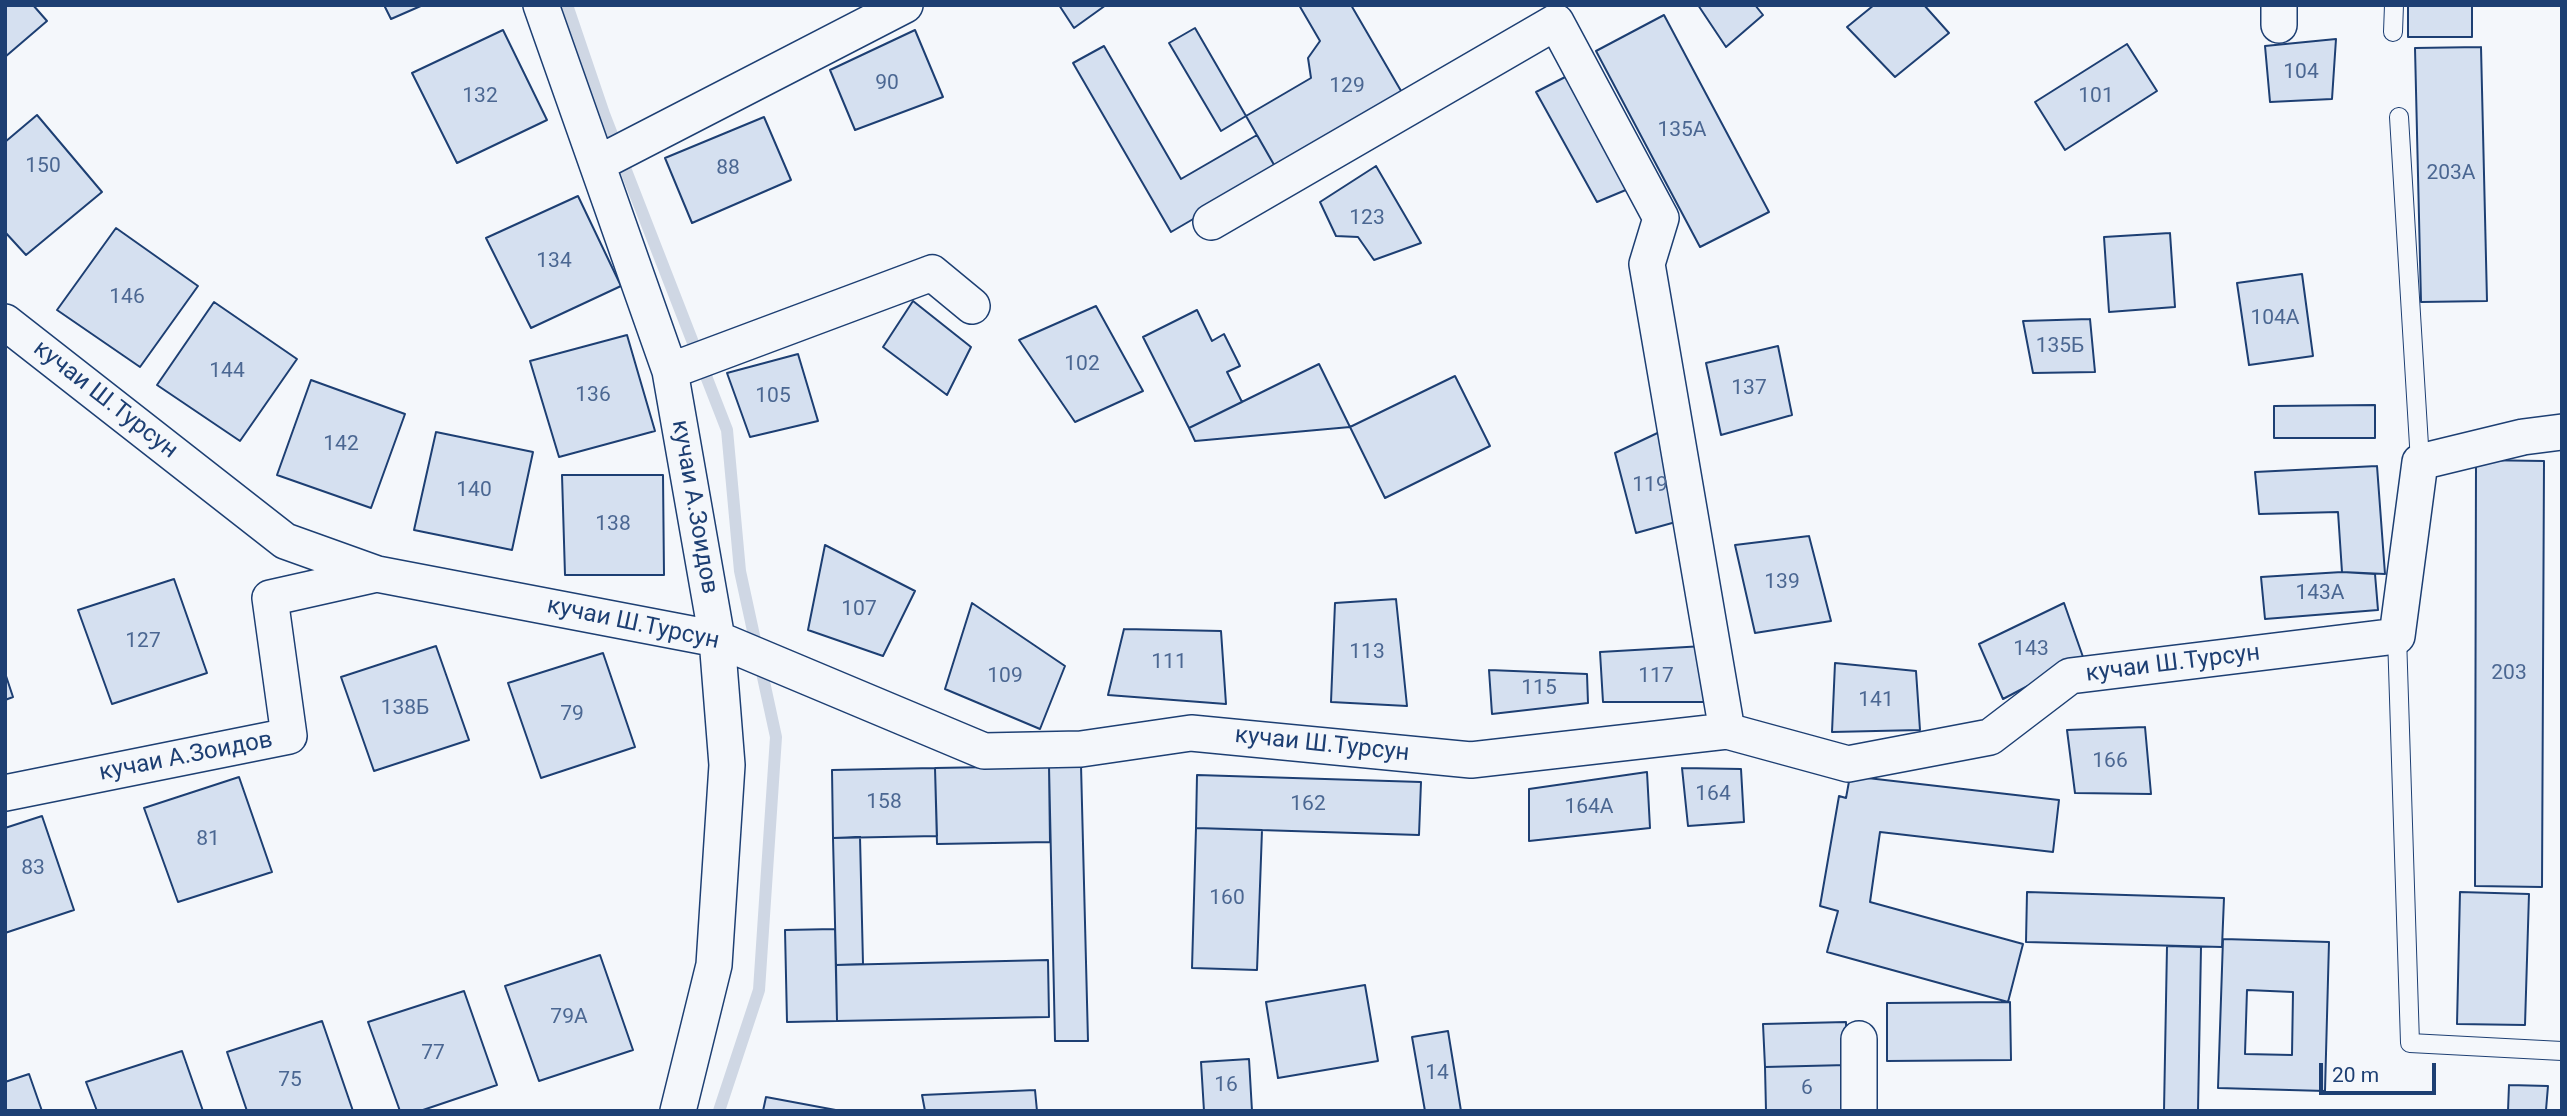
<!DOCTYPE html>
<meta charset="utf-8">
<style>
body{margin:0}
#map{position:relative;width:2567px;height:1116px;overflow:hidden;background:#f4f7fb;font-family:Roboto,sans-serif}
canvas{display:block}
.frame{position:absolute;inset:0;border:7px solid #1d3f73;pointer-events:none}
.scale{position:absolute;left:2319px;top:1063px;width:117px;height:32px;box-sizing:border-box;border:4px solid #1d3f73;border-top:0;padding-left:9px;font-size:21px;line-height:24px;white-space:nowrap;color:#1d3f73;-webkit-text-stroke:5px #f4f7fb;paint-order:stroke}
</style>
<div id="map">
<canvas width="2567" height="1116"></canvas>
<div class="frame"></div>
<div class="scale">20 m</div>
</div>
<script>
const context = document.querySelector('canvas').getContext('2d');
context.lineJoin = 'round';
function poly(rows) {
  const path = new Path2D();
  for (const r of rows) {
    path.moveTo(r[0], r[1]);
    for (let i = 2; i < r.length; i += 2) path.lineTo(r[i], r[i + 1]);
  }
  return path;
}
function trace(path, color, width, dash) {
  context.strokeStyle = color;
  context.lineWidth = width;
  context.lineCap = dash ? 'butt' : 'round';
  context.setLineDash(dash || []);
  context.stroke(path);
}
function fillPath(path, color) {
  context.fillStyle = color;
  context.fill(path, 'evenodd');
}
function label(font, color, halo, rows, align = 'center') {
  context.font = font + ' Roboto,sans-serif';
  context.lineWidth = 5;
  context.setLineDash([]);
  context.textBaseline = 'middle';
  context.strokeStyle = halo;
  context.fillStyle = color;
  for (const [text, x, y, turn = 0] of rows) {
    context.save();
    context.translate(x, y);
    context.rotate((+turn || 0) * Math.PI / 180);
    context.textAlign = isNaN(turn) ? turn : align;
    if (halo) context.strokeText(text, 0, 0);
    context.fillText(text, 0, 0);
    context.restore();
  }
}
const stream = poly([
 [567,5,604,114,727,430,740,571,776,737,759,990,719,1111]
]);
const building = poly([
 [5,5,33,5,47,21,5,57,5,5],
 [384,5,423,5,391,19,384,5],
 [1059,5,1106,5,1074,28,1059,5],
 [1299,5,1351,5,1404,96,1277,170,1246,116,1311,78,1308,58,1320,41,1299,5],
 [1698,5,1755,5,1763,15,1726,47,1698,5],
 [1874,5,1924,5,1949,33,1895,77,1847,27,1874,5],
 [2408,5,2472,5,2472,37,2408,37,2408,5],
 [1664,15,1769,212,1700,247,1596,51,1664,15],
 [1195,28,1246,116,1221,131,1169,43,1195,28],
 [503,30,547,120,457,163,412,73,503,30],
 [915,30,943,97,855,130,830,70,915,30],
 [2336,39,2332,99,2270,102,2265,46,2336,39],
 [2127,44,2157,91,2065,150,2035,102,2127,44],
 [1104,46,1181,179,1257,135,1277,170,1171,232,1073,63,1104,46],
 [2481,47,2487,301,2421,302,2415,48,2481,47],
 [1571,74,1633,187,1597,202,1536,92,1571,74],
 [37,115,102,192,26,255,5,232,5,142,37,115],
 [764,117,791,180,692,223,665,158,764,117],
 [1376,166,1421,243,1374,260,1358,237,1336,236,1320,202,1376,166],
 [578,196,621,286,531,328,486,238,578,196],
 [116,228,198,286,140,367,57,310,116,228],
 [2170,233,2175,307,2109,312,2104,237,2170,233],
 [2302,274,2313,356,2249,365,2237,283,2302,274],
 [913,301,971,347,947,395,883,347,913,301],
 [214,302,297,359,240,441,157,385,214,302],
 [1096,306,1143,391,1075,422,1019,340,1096,306],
 [1197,310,1212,341,1224,334,1240,366,1227,372,1242,402,1189,428,1143,337,1197,310],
 [2090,319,2095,372,2033,373,2023,321,2090,319],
 [627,335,655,431,559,457,530,361,627,335],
 [1778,346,1792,415,1721,435,1706,363,1778,346],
 [798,354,818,421,750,437,727,373,798,354],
 [1319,364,1350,427,1195,441,1189,428,1319,364],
 [1455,376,1490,446,1385,498,1350,427,1455,376],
 [311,380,405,414,371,508,277,475,311,380],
 [2375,405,2375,438,2274,438,2274,406,2375,405],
 [1666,429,1683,520,1636,533,1615,453,1666,429],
 [436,432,533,452,512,550,414,530,436,432],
 [2476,460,2544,461,2542,887,2475,886,2476,460],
 [2377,466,2385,574,2342,572,2338,512,2259,514,2255,472,2377,466],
 [562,475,663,475,664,575,565,575,562,475],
 [1809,536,1831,621,1755,633,1735,545,1809,536],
 [825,545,915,591,883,656,808,630,825,545],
 [2342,572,2375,574,2378,610,2265,619,2261,577,2342,572],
 [174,579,207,673,112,704,78,610,174,579],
 [1396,599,1407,706,1331,702,1335,603,1396,599],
 [972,603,1065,666,1040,729,945,689,972,603],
 [2064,603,2083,657,2003,699,1979,644,2064,603],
 [1124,629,1221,631,1226,704,1108,695,1124,629],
 [436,646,469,740,374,771,341,677,436,646],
 [1704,646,1714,702,1603,702,1600,652,1704,646],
 [603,653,635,747,541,778,508,683,603,653],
 [1835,663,1916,671,1920,730,1832,732,1835,663],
 [1489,670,1587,674,1588,703,1492,714,1489,670],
 [5,673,13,697,5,700,5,673],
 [2145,727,2151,794,2075,793,2067,730,2145,727],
 [1081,765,1088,1041,1055,1041,1049,766,1081,765],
 [1049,766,1050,842,937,844,935,768,1049,766],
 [935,768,937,836,833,838,832,770,935,768],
 [1682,768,1741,769,1744,822,1688,826,1682,768],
 [1647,772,1650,828,1529,841,1529,789,1647,772],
 [1197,775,1421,782,1419,835,1196,828,1197,775],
 [1850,776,2059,800,2053,852,1880,832,1870,902,2023,944,2008,1002,1827,952,1838,911,1820,906,1839,796,1846,798,1850,776],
 [239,777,272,872,178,902,144,808,239,777],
 [42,816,74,910,5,933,5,828,42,816],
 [1196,828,1262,830,1257,970,1192,968,1196,828],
 [860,837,863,964,836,965,833,838,860,837],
 [2027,892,2224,898,2222,947,2026,942,2027,892],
 [2460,892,2529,894,2525,1025,2457,1024,2460,892],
 [835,929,837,1021,787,1022,785,930,835,929],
 [2223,939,2329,942,2325,1091,2218,1088,2223,939],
 [2247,990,2293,992,2292,1055,2245,1054,2247,990],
 [2167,946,2201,947,2198,1111,2164,1111,2167,946],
 [600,955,633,1050,539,1081,505,986,600,955],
 [1048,960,1049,1017,837,1021,836,965,1048,960],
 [1365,985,1378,1061,1278,1078,1266,1002,1365,985],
 [464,991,497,1085,420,1111,400,1111,368,1022,464,991],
 [2010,1002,2011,1060,1887,1061,1887,1003,2010,1002],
 [322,1021,353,1111,247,1111,227,1052,322,1021],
 [1846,1022,1847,1065,1765,1067,1763,1024,1846,1022],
 [1448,1031,1461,1111,1425,1111,1412,1037,1448,1031],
 [182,1051,203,1111,97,1111,86,1082,182,1051],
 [1249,1059,1252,1111,1204,1111,1201,1062,1249,1059],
 [1847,1065,1848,1111,1766,1111,1765,1067,1847,1065],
 [29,1074,42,1111,5,1111,5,1082,29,1074],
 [2509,1085,2548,1086,2546,1110,2562,1111,2508,1111,2509,1085],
 [1035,1090,1037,1111,925,1111,922,1095,1035,1090],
 [766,1097,841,1111,763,1111,766,1097]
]);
const service = poly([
 [2393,32,2394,5],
 [2399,117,2420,462],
 [2397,636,2410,1043,2562,1051]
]);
const minor = poly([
 [541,5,670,371,717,639,727,765,714,965,678,1111],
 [2279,25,2279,5],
 [597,164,905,5],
 [1211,222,1556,22,1661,218,1647,264,1727,731],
 [5,322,285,541,377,574,717,639,984,751,1081,749,1191,733,1471,760,1727,731,1848,764,1990,737,2070,676,2397,636,2420,462,2523,437,2562,432],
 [670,371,932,273,972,306],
 [5,793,289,736,270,598,377,574],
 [1859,1111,1859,1039]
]);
const numberNames = [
 ["104",2301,73],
 ["90",887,84],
 ["129",1347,87],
 ["132",480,97],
 ["101",2096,97],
 ["135А",1682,131],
 ["150",43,167],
 ["88",728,169],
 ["203А",2451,174],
 ["123",1367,219],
 ["134",554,262],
 ["146",127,298],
 ["104А",2275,319],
 ["135Б",2060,347],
 ["102",1082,365],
 ["144",227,372],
 ["137",1749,389],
 ["136",593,396],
 ["105",773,397],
 ["142",341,445],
 ["119",1650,486],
 ["140",474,491],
 ["138",613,525],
 ["139",1782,583],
 ["143А",2320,594],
 ["107",859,610],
 ["127",143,642],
 ["143",2031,650],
 ["113",1367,653],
 ["111",1169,663],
 ["203",2509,674],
 ["109",1005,677],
 ["117",1656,677],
 ["115",1539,689],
 ["141",1876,701],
 ["138Б",405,709],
 ["79",572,715],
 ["166",2110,762],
 ["164",1713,795],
 ["158",884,803],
 ["162",1308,805],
 ["164А",1589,808],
 ["81",208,840],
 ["83",33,869],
 ["160",1227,899],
 ["79А",569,1018],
 ["77",433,1054],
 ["14",1437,1074],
 ["75",290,1081],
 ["16",1226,1086],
 ["6",1807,1089]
];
const streetNames = [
 ["кучаи Ш.Турсун",105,400,38],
 ["кучаи А.Зоидов",694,507,80],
 ["кучаи Ш.Турсун",633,624,12],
 ["кучаи Ш.Турсун",2173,664,-7],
 ["кучаи Ш.Турсун",1322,745,6],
 ["кучаи А.Зоидов",186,757,-11]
];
trace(stream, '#cfd7e4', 12);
fillPath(building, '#d5e0f0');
trace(building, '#1d3f73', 2);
trace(service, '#1d3f73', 20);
trace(minor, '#1d3f73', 38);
trace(service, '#f4f7fb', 18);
trace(minor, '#f4f7fb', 35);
label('21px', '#4b6792', null, numberNames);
label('24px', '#1d3f73', '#f4f7fb', streetNames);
</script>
